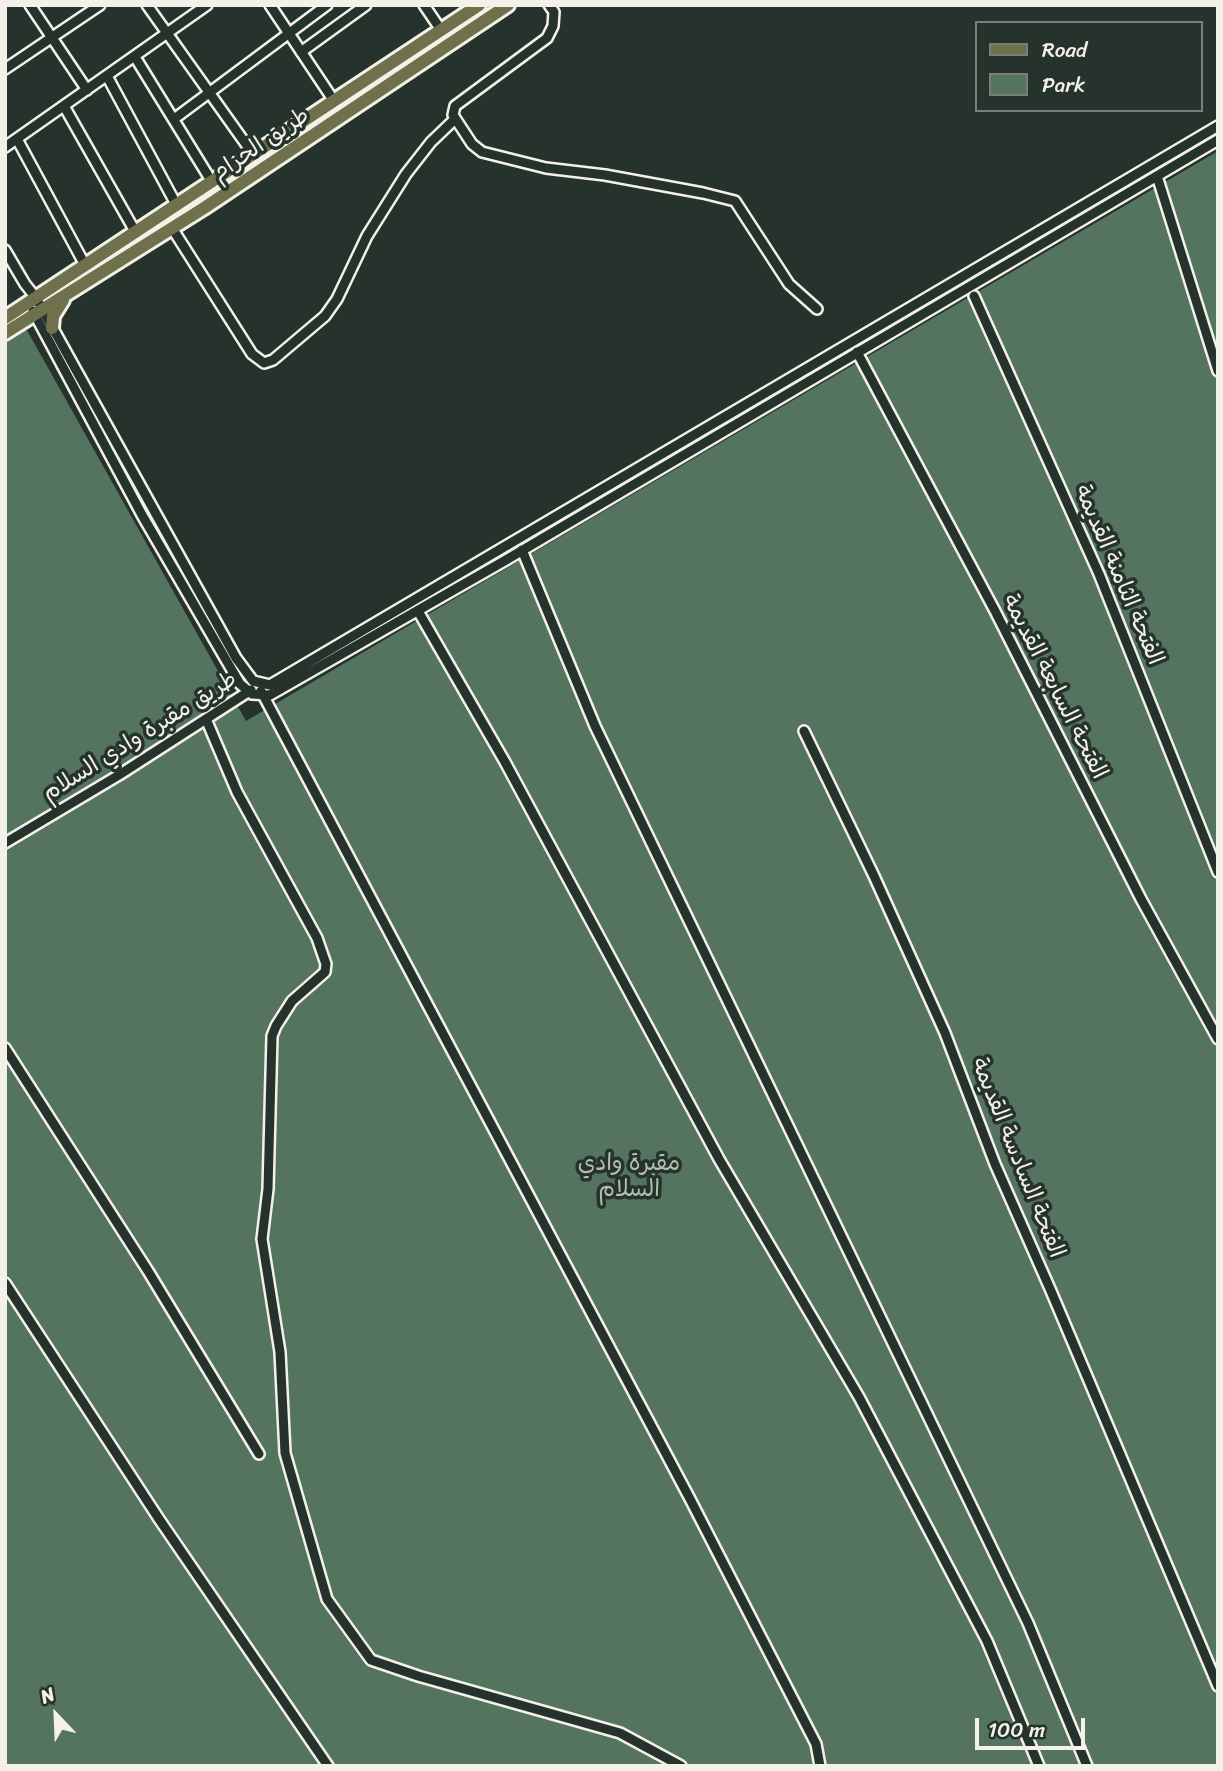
<!DOCTYPE html>
<meta charset="utf-8">
<style>
body{margin:0}
#map{position:relative;width:1223px;height:1771px;overflow:hidden;background:#26332d;font-family:Sriracha,sans-serif}
canvas{display:block}
.frame{position:absolute;inset:0;border:7px solid #f4f1e8;pointer-events:none}
.legend{position:absolute;left:975px;top:21px;width:228px;height:91px;box-sizing:border-box;background:#26332d;border:2px solid #787f78;margin:0;padding:9px 12px;list-style:none;font-size:21px;color:#f4f1e8}
.legend li{display:flex;align-items:center;gap:14px;height:35px}
.legend b{width:35px;border:2px solid #787f78}
.north{position:absolute;left:21px;top:1680px;width:70px;height:70px;-webkit-text-stroke:5px #26332d;paint-order:stroke;rotate:337deg;font-size:19px;font-weight:700;line-height:28px;text-align:center;color:#f4f1e8}
.north::after{content:'';display:block;margin:auto;width:24px;height:32px;background:#f4f1e8;clip-path:polygon(50% 0,100% 100%,50% 72%,0 100%)}
.scale{position:absolute;left:975px;top:1718px;width:110px;height:32px;box-sizing:border-box;border:4px solid #f4f1e8;border-top:0;padding-left:9px;font-size:21px;line-height:24px;white-space:nowrap;color:#f4f1e8;-webkit-text-stroke:5px #26332d;paint-order:stroke}
</style>
<div id="map">
<canvas width="1223" height="1771"></canvas>
<div class="frame"></div>
<ul class="legend">
<li><b style="height:9px;background:#6e714b"></b>Road</li>
<li><b style="height:19px;background:#54745f"></b>Park</li>
</ul>
<div class="north">N</div>
<div class="scale">100 m</div>
</div>
<script>
const context = document.querySelector('canvas').getContext('2d');
context.lineJoin = 'round';
function fillPath(path, color) {
  context.fillStyle = color;
  context.fill(path, 'evenodd');
}
function poly(rows) {
  const path = new Path2D();
  for (const r of rows) {
    path.moveTo(r[0], r[1]);
    for (let i = 2; i < r.length; i += 2) path.lineTo(r[i], r[i + 1]);
  }
  return path;
}
function trace(path, color, width, dash) {
  context.strokeStyle = color;
  context.lineWidth = width;
  context.lineCap = dash ? 'butt' : 'round';
  context.setLineDash(dash || []);
  context.stroke(path);
}
function label(font, color, halo, rows, align = 'center') {
  context.font = font + ' Sriracha,"Playpen Sans Arabic",sans-serif';
  context.lineWidth = 7;
  context.setLineDash([]);
  context.textBaseline = 'middle';
  context.strokeStyle = halo;
  context.fillStyle = color;
  for (const [text, x, y, turn = 0] of rows) {
    context.save();
    context.translate(x, y);
    context.rotate((+turn || 0) * Math.PI / 180);
    context.textAlign = isNaN(turn) ? turn : align;
    if (halo) context.strokeText(text, 0, 0);
    context.fillText(text, 0, 0);
    context.restore();
  }
}
const green = poly([
 [1218,151,1218,1766,5,1766,5,338,24,325,246,721]
]);
const minor = poly([
 [30,5,87,90],
 [147,5,253,154],
 [270,5,334,101],
 [424,5,441,30],
 [549,5,554,12,553,26,547,38,455,106,453,115,472,144,482,152,546,168,605,175,703,193,735,201,789,284,817,309],
 [301,52,366,5],
 [135,57,212,182],
 [5,69,100,5],
 [107,76,177,206],
 [64,106,136,233],
 [174,119,327,5],
 [17,139,85,265],
 [5,147,207,5],
 [1157,176,1218,371],
 [172,228,252,354,264,363,273,360,325,316,337,299,367,236,406,174,431,142,455,119],
 [5,250,25,284,36,298,236,658,253,681,270,685,1218,126],
 [974,296,1099,574,1218,872],
 [33,311,142,515,240,684,252,694,270,695,506,560,1218,140],
 [857,352,995,611,1141,899,1218,1039],
 [522,550,595,726,1028,1623,1087,1766],
 [418,611,505,762,719,1159,859,1397,987,1641,1039,1766],
 [261,691,689,1497,816,1744,820,1766],
 [206,719,237,792,317,938,326,964,325,972,292,1001,276,1026,272,1036,268,1189,262,1239,280,1352,285,1453,327,1599,371,1660,418,1676,620,1733,681,1766],
 [804,731,874,876,945,1033,995,1164,1051,1291,1218,1686],
 [5,843,119,775,251,690],
 [5,1048,148,1271,259,1454],
 [5,1283,159,1519,328,1766]
]);
const major = poly([
 [5,318,479,5],
 [52,328,53,316,63,300],
 [5,333,204,208,508,5]
]);
const streetNames = [
 ["طريق الحزام",261,145,-34],
 ["الفتحة الثامنة القديمة",1118,575,67],
 ["الفتحة السابعة القديمة",1054,687,63],
 ["طريق مقبرة وادي السلام",140,737,-32],
 ["الفتحة السادسة القديمة",1017,1158,68]
];
const parkNames = [
 ["مقبرة وادي",629,1164],
 ["السلام",629,1190]
];
fillPath(green, '#54745f');
trace(minor, '#f4f1e8', 14);
trace(major, '#f4f1e8', 18);
trace(minor, '#26332d', 9);
trace(major, '#6e714b', 12);
label('23px', '#f4f1e8', '#26332d', streetNames);
label('23px', '#b4bfb1', '#26332d', parkNames);
</script>
